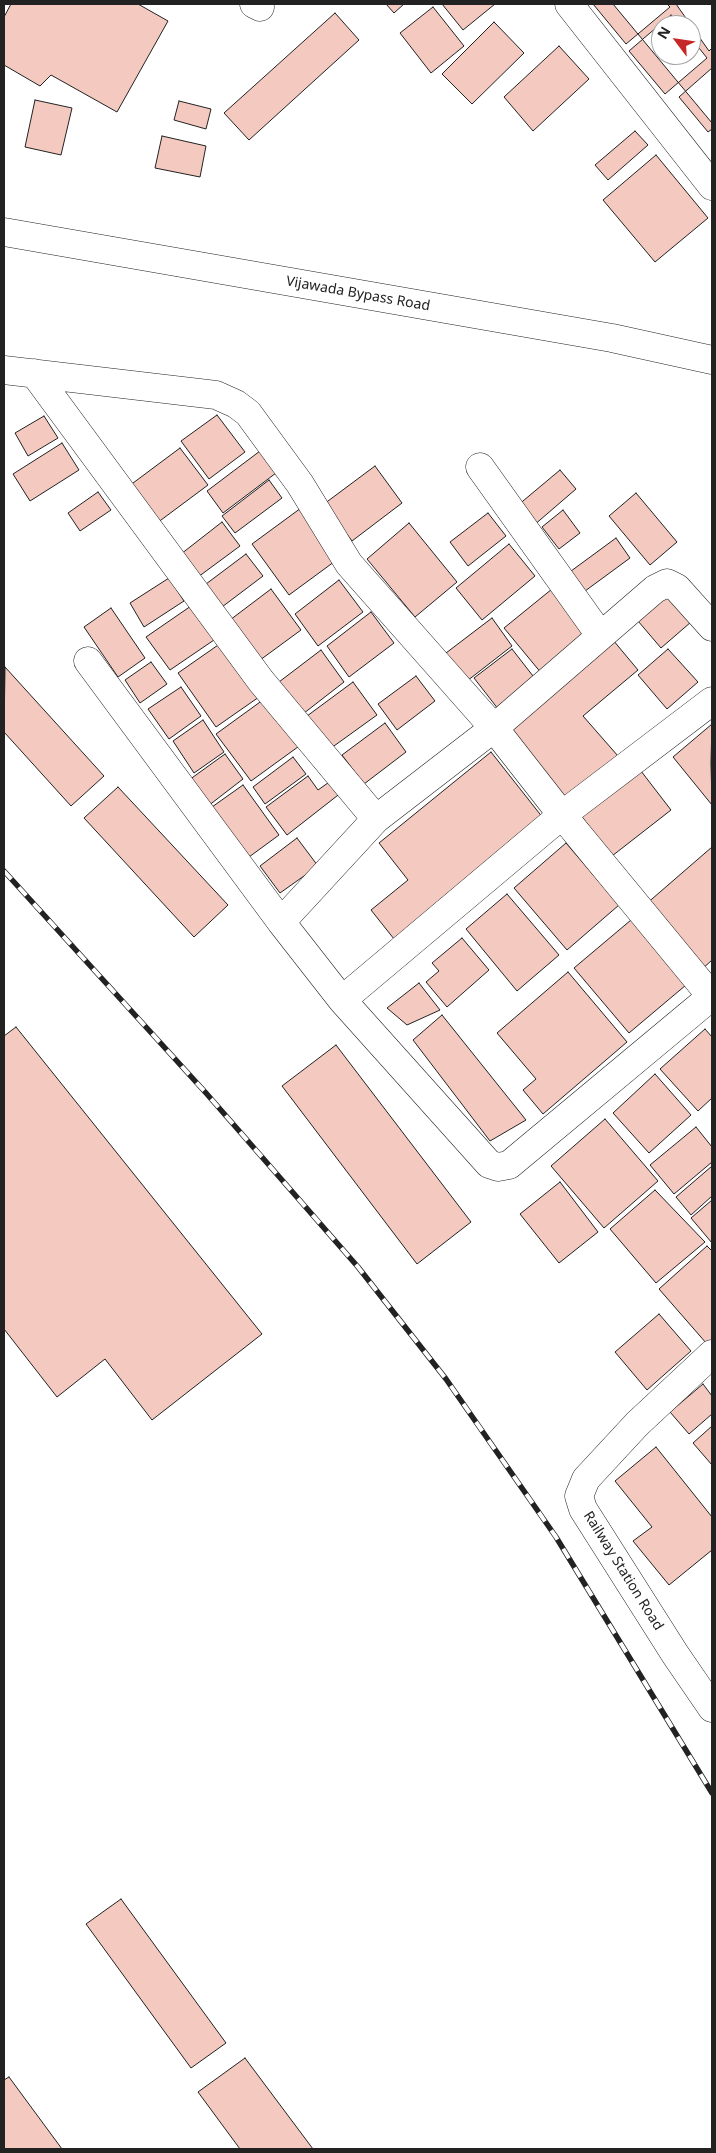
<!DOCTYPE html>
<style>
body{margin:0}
#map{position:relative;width:716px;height:2153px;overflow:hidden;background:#fff;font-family:"Noto Sans",sans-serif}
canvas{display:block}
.frame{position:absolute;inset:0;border:5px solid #222;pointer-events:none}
.north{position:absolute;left:651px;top:15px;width:50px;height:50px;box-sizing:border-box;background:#fff;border:1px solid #a7a7a7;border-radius:50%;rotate:301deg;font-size:14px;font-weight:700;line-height:20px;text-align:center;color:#222}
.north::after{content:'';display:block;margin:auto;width:18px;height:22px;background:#c62828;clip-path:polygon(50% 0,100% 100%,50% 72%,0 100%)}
</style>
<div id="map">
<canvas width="716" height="2153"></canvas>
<div class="frame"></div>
<div class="north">N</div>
</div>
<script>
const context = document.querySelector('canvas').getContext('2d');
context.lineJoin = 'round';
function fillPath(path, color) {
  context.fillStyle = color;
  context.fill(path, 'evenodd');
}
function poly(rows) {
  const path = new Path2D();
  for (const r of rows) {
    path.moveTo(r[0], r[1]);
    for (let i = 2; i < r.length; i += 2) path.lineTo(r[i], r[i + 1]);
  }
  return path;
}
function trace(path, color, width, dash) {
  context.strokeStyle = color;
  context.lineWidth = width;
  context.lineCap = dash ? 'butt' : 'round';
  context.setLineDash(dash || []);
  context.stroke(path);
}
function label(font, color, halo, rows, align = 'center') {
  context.font = font + ' "Noto Sans",sans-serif';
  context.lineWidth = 4;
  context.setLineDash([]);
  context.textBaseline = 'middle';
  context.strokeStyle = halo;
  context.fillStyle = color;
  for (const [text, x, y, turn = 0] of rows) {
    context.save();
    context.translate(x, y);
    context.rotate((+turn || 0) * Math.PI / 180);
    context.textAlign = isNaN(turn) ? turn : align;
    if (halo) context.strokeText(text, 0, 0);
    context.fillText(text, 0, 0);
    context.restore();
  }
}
const building = poly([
 [11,4,138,4,168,21,117,112,51,75,40,86,4,65,4,17,11,4],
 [386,4,404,4,394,13,386,4],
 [442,4,495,4,463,30,442,4],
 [593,4,667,4,670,7,626,44,593,4],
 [613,4,712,4,712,123,613,4],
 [661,25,691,25,691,55,661,55,661,25],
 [676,4,712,4,712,48,709,51,676,4],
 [433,7,464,46,431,73,400,33,433,7],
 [335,13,359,40,249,140,224,113,335,13],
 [671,15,680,25,661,25,661,55,691,55,691,38,707,58,665,94,629,51,671,15],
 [494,22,524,53,472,104,442,74,494,22],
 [559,46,589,79,533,131,504,97,559,46],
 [712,68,712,129,708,132,679,97,712,68],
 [35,100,72,108,61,155,25,147,35,100],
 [179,101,211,109,206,129,174,120,179,101],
 [635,131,648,145,608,180,595,165,635,131],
 [162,136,206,146,200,177,155,168,162,136],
 [656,155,708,218,655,262,603,200,656,155],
 [217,415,245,452,209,479,181,441,217,415],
 [44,416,58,438,28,456,15,433,44,416],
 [62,443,79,470,30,501,13,474,62,443],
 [180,448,208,485,153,526,125,489,180,448],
 [260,451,276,473,223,513,207,491,260,451],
 [375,466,402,503,352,541,324,504,375,466],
 [560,470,576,489,533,526,517,506,560,470],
 [269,480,282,498,235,533,222,516,269,480],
 [98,492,111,510,80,531,68,513,98,492],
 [636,493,677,542,650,565,609,516,636,493],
 [301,508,338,559,289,595,252,544,301,508],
 [563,510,580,533,559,549,542,527,563,510],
 [488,513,506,536,468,566,450,542,488,513],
 [222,522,240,546,198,577,181,554,222,522],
 [409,523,457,582,415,617,367,559,409,523],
 [616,538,630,558,581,594,567,574,616,538],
 [509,544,535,576,482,620,456,588,509,544],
 [246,554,263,576,218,610,202,587,246,554],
 [169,578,184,601,144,627,130,603,169,578],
 [339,580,363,612,318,646,295,614,339,580],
 [271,589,301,630,256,663,226,623,271,589],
 [552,589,590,635,542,674,504,628,552,589],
 [668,595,691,622,661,648,638,621,668,595],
 [191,606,214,640,170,670,146,637,191,606],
 [111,608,145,658,118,677,84,627,111,608],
 [371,612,394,643,349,677,327,646,371,612],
 [492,618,512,646,467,681,446,653,492,618],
 [613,640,638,670,583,716,618,756,567,800,508,730,613,640],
 [221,643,259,697,216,727,178,673,221,643],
 [512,649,540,685,502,714,474,678,512,649],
 [668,649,698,682,667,709,638,675,668,649],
 [321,650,344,682,299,717,275,685,321,650],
 [151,662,167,684,140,703,125,680,151,662],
 [5,667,104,776,71,806,4,732,5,667],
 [416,676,435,701,397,730,378,704,416,676],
 [353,682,377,715,327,751,303,719,353,682],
 [181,687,201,716,169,739,148,709,181,687],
 [267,697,302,744,251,781,216,734,267,697],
 [203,720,224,752,194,773,173,741,203,720],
 [385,723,406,752,364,784,342,755,385,723],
 [712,724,711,763,712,805,673,757,712,724],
 [491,752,547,823,398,944,371,910,408,880,379,843,491,752],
 [225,754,243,779,208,806,189,780,225,754],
 [293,757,306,774,265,804,253,787,293,757],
 [641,771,671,810,612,856,582,817,641,771],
 [308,776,318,790,332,780,342,792,287,835,266,807,308,776],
 [243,785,279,835,249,857,212,807,243,785],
 [118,787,228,905,194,937,84,818,118,787],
 [297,838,318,866,280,893,260,866,297,838],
 [566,843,619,905,567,950,514,888,566,843],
 [712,847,712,960,700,971,645,905,712,847],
 [507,894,559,955,517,991,466,929,507,894],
 [631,920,686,985,629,1033,574,968,631,920],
 [462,938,489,970,447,1007,426,982,439,971,432,963,462,938],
 [568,972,627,1042,543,1114,523,1090,536,1079,497,1033,568,972],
 [419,983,440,1010,407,1025,387,1008,419,983],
 [442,1015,526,1120,490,1141,413,1040,442,1015],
 [16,1027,262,1334,152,1420,105,1359,57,1397,4,1329,4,1036,16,1027],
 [705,1029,712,1037,712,1098,698,1111,660,1069,705,1029],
 [336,1045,471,1222,417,1264,282,1086,336,1045],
 [655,1074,691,1115,649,1153,613,1113,655,1074],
 [605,1119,658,1181,604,1228,551,1166,605,1119],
 [696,1127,712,1147,712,1162,674,1194,650,1165,696,1127],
 [712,1166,712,1196,691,1215,676,1197,712,1166],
 [560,1182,598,1232,559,1263,520,1214,560,1182],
 [655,1190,705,1242,656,1283,610,1229,655,1190],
 [712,1200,712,1243,691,1218,712,1200],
 [707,1246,712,1251,712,1339,707,1344,659,1289,707,1246],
 [659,1314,691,1351,647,1390,615,1352,659,1314],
 [703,1384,712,1396,712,1414,689,1434,670,1412,703,1384],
 [712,1426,712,1465,693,1443,712,1426],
 [656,1447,712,1517,712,1550,669,1585,633,1541,652,1527,615,1481,656,1447],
 [121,1899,226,2043,191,2068,86,1924,121,1899],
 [245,2058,313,2149,240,2149,198,2092,245,2058],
 [9,2077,62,2149,4,2149,4,2080,9,2077]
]);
const street = poly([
 [254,4,260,7],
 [569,4,712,186],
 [4,370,216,395,236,404,248,413,300,484,349,564,494,728,562,815,712,997],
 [34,373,261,681,376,819],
 [480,467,600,635],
 [88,661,281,922,342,1000,562,815,712,701],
 [281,922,376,819,494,728,655,589,667,583,677,588,712,627],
 [342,1000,489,1164,498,1167,509,1165,712,996]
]);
const secondary = poly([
 [4,232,612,338,712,360],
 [712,1354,637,1424,586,1479,579,1496,583,1509,675,1654,712,1708]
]);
const rail = poly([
 [4,871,206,1093,358,1267,446,1379,556,1537,712,1793]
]);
const streetNames = [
 ["Vijawada Bypass Road",358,294,10],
 ["Railway Station Road",623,1571,58]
];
fillPath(building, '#f3c9c0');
trace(building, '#222', 1);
trace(street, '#222', 29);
trace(secondary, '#222', 29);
trace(street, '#fff', 28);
trace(secondary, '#fff', 28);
trace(rail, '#222', 5.5);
trace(rail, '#fff', 4, [11]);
label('14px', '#222', '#fff', streetNames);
</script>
